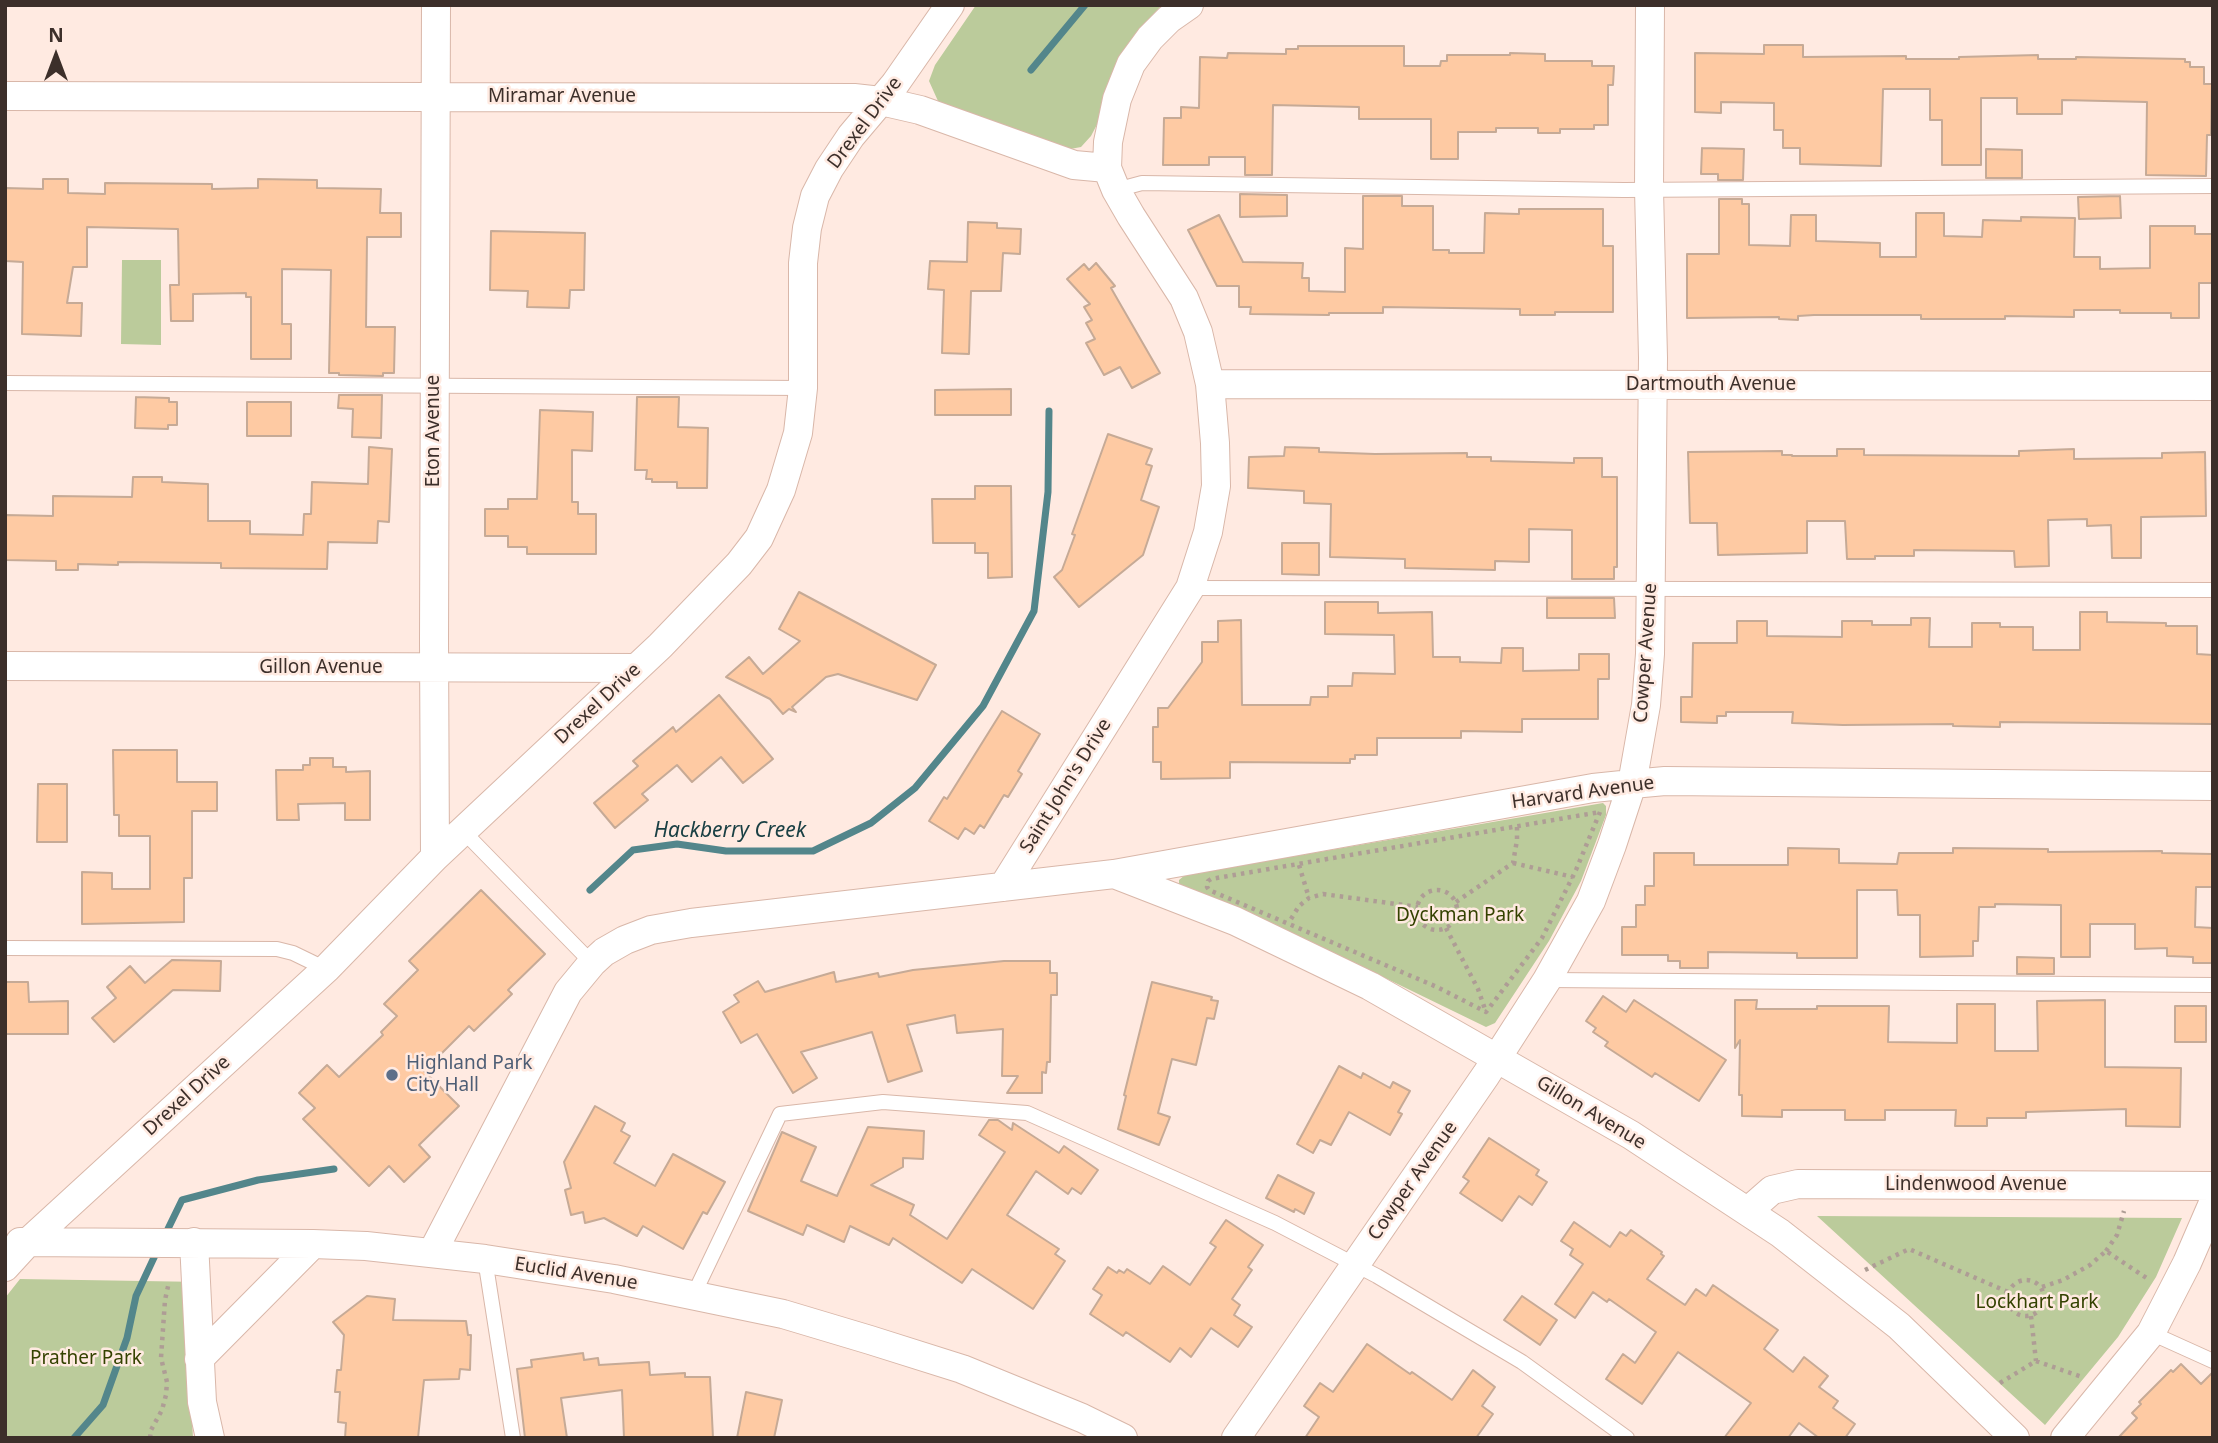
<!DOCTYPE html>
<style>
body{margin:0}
#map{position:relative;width:2218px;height:1443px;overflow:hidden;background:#ffeae1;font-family:"Noto Sans",sans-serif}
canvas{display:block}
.frame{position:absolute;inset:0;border:7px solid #3c2f2a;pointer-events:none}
.north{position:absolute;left:21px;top:21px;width:70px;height:70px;-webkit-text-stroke:5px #ffeae1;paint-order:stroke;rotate:0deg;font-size:19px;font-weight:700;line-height:28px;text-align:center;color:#3c2f2a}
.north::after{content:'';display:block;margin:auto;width:24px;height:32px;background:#3c2f2a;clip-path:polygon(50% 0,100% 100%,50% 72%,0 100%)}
</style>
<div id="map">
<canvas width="2218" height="1443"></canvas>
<div class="frame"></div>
<div class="north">N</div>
</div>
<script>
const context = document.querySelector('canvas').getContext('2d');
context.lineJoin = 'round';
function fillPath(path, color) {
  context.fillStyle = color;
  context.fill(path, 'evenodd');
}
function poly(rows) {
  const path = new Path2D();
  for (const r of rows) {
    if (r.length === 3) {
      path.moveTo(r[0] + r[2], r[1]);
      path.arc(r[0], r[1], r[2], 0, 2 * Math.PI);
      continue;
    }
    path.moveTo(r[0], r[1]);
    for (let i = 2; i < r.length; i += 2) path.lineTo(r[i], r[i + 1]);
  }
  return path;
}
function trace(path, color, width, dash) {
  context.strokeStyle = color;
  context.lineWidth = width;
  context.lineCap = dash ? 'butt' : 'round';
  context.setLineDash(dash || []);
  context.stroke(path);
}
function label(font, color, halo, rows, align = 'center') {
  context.font = font + ' "Noto Sans",sans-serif';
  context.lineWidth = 5;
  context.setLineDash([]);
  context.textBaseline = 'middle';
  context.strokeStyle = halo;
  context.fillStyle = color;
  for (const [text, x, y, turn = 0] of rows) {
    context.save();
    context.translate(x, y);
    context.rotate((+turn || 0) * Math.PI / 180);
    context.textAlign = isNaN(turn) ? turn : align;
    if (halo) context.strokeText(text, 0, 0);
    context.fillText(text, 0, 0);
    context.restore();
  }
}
const green = poly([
 [976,5,1162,5,1135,34,1111,75,1104,111,1091,136,1081,147,1065,150,1001,130,938,101,929,81,935,65],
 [122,260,161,260,161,345,121,344],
 [1603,803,1606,806,1606,815,1581,881,1549,941,1495,1023,1486,1027,1377,974,1179,885,1179,880,1185,875],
 [1817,1216,2182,1218,2156,1277,2118,1337,2045,1425],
 [20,1279,203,1282,190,1386,193,1438,5,1438,5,1298]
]);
const stream = poly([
 [1031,70,1085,5],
 [590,890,633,850,677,844,726,851,813,851,871,823,915,788,983,706,1034,611,1048,492,1049,411],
 [165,1235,182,1200,258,1180,334,1169],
 [74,1438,103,1405,127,1338,136,1296,158,1249]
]);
const building = poly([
 [1764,45,1803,45,1803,57,1906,56,1906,59,1959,59,1959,57,2038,55,2038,59,2076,59,2076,57,2185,59,2185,62,2190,62,2190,67,2204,67,2204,84,2212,84,2211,135,2207,135,2206,176,2146,175,2147,102,2062,100,2062,114,2017,114,2017,98,1981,98,1981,165,1942,165,1942,120,1930,120,1930,89,1883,89,1881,166,1800,164,1800,148,1783,148,1783,130,1774,130,1774,103,1721,102,1721,113,1695,112,1695,53,1764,54,1764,45],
 [1298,46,1404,46,1404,66,1440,66,1441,61,1447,61,1447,55,1510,55,1510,53,1545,54,1545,61,1592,61,1592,66,1614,66,1613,85,1608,85,1608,125,1594,125,1594,129,1560,129,1560,133,1538,133,1538,128,1496,128,1496,132,1458,132,1458,159,1431,159,1431,119,1359,119,1359,107,1273,105,1272,175,1245,175,1245,157,1209,157,1209,165,1163,165,1164,118,1181,118,1181,107,1199,108,1200,57,1227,58,1228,53,1286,54,1286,49,1298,49,1298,46],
 [1702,148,1744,149,1743,180,1718,180,1718,174,1701,174,1702,148],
 [1986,149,2022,150,2022,178,1986,178,1986,149],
 [43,179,68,179,68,193,105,194,105,183,212,184,212,189,258,188,258,179,317,180,317,188,381,189,380,213,401,213,401,237,367,237,366,327,395,327,394,373,383,373,383,376,339,375,339,373,329,373,331,270,282,269,282,324,291,324,291,359,251,359,251,297,246,297,246,293,193,294,193,321,171,321,170,285,179,285,178,229,87,227,87,267,73,267,67,303,82,303,81,336,22,334,23,262,5,261,5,188,43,189,43,179],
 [1240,194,1287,195,1287,216,1240,217,1240,194],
 [1363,196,1402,196,1402,206,1433,206,1433,250,1449,250,1449,253,1484,253,1485,213,1519,214,1519,209,1603,209,1603,246,1613,246,1613,312,1555,312,1555,315,1520,315,1520,309,1383,307,1383,313,1329,313,1329,315,1250,314,1251,307,1239,307,1239,286,1217,286,1188,230,1219,215,1243,262,1303,263,1302,278,1309,278,1309,291,1345,292,1345,248,1363,249,1363,196],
 [2120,196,2121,218,2079,219,2078,197,2120,196],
 [1719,199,1742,199,1742,204,1749,204,1749,245,1790,246,1791,215,1816,215,1816,241,1880,243,1880,257,1916,257,1916,213,1944,213,1944,236,1982,237,1983,220,2021,221,2021,217,2075,218,2074,257,2100,257,2100,269,2150,268,2150,226,2195,226,2195,234,2213,234,2213,283,2199,283,2199,318,2171,318,2171,313,2120,313,2120,310,2074,310,2074,317,2005,316,2005,319,1921,319,1921,315,1814,315,1798,316,1798,320,1779,319,1779,317,1687,318,1687,254,1719,254,1719,199],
 [968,222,997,223,997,228,1021,229,1020,254,1003,253,1001,291,971,291,969,354,942,353,944,290,928,289,930,261,967,262,968,222],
 [491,231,585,233,584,290,570,290,569,308,527,307,528,291,490,290,491,231],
 [1096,263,1115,286,1111,288,1160,373,1132,388,1120,367,1104,375,1086,343,1095,339,1086,323,1092,320,1084,307,1090,304,1067,279,1084,264,1089,270,1096,263],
 [1011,389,1011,415,935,415,935,390,1011,389],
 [339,395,382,395,381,438,352,437,353,409,338,408,339,395],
 [136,397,169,398,169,402,177,402,177,425,168,425,168,429,135,428,136,397],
 [637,397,679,397,678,427,708,428,707,488,677,488,677,482,652,482,652,479,646,479,647,470,635,470,637,397],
 [247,402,291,402,291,436,247,436,247,402],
 [540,410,593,412,592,451,572,450,572,502,578,502,578,514,596,514,596,554,527,554,527,547,508,547,508,536,485,536,485,509,508,509,508,499,537,499,540,410],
 [1108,434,1152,449,1146,464,1152,466,1141,500,1159,507,1143,555,1079,607,1054,577,1062,570,1075,535,1072,534,1108,434],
 [369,447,392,449,389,522,378,521,377,543,328,542,327,569,221,568,221,563,118,562,118,565,78,564,78,570,56,570,56,561,5,560,5,515,53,516,53,496,132,497,133,477,162,477,162,482,208,484,208,521,250,521,250,534,303,535,304,514,311,514,312,482,368,484,369,447],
 [1285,447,1319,448,1319,452,1375,454,1467,453,1467,457,1491,457,1491,461,1574,463,1574,458,1602,458,1602,477,1617,477,1617,567,1614,567,1614,579,1572,579,1572,530,1529,529,1529,562,1495,561,1495,570,1405,568,1405,559,1330,557,1331,504,1304,503,1304,491,1248,488,1249,457,1284,456,1285,447],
 [1837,449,1864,449,1864,455,2019,456,2019,451,2074,449,2074,459,2162,458,2162,453,2205,452,2206,516,2141,517,2141,558,2112,558,2111,525,2087,526,2087,519,2048,520,2049,566,2015,567,2014,551,1914,550,1914,556,1875,556,1875,559,1847,559,1845,521,1807,521,1807,553,1718,555,1717,523,1690,523,1688,452,1782,451,1782,455,1792,455,1792,456,1837,456,1837,449],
 [975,486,1011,486,1012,577,988,578,988,553,975,553,975,543,933,543,932,499,975,499,975,486],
 [1282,543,1319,543,1319,575,1282,574,1282,543],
 [799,592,936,665,917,700,838,674,826,677,792,707,796,712,789,709,783,714,770,699,726,677,749,657,763,674,800,641,779,629,799,592],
 [1547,598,1614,598,1615,618,1547,618,1547,598],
 [1325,602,1378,602,1378,613,1432,612,1433,657,1460,657,1460,662,1501,663,1502,648,1523,648,1523,671,1579,670,1579,654,1609,654,1609,679,1598,679,1598,719,1522,719,1522,732,1461,731,1461,738,1377,738,1377,755,1355,755,1355,759,1350,759,1350,763,1230,762,1230,778,1161,779,1161,762,1153,762,1153,727,1158,727,1158,708,1168,708,1202,662,1202,642,1218,642,1218,621,1241,620,1242,705,1310,705,1311,697,1328,697,1328,686,1352,686,1353,673,1395,674,1394,635,1325,634,1325,602],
 [2080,612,2107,612,2107,622,2166,623,2166,626,2197,626,2197,654,2213,655,2213,724,2000,722,2000,727,1953,726,1953,724,1843,725,1792,723,1793,712,1726,712,1726,716,1717,716,1717,723,1681,722,1681,697,1692,697,1693,643,1737,643,1737,621,1767,621,1767,636,1842,637,1842,621,1872,621,1872,625,1911,625,1911,618,1930,618,1929,647,1972,647,1972,623,2000,623,2000,627,2033,627,2033,650,2080,650,2080,612],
 [719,695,773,759,743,783,721,757,692,782,677,765,642,794,648,800,615,828,594,803,638,766,633,761,673,727,676,732,719,695],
 [1002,711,1040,734,1018,771,1022,774,1008,797,1004,795,984,828,980,825,974,834,965,828,958,839,929,821,944,797,947,799,1002,711],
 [113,750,177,750,177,782,217,782,217,811,192,811,192,878,184,878,184,922,82,924,82,872,112,873,112,889,150,889,150,836,119,836,119,815,114,815,113,750],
 [310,758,333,758,333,767,346,767,346,772,370,771,370,820,345,820,345,803,298,804,299,820,277,820,276,770,303,770,303,765,310,765,310,758],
 [38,784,67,784,67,842,37,842,38,784],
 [1788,848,1839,849,1839,863,1897,864,1899,853,1953,853,1953,848,2048,849,2048,852,2162,851,2162,853,2212,854,2212,887,2196,887,2195,927,2213,928,2213,963,2193,963,2193,957,2167,956,2167,948,2135,949,2135,924,2090,924,2090,957,2061,957,2061,905,1995,904,1995,907,1979,907,1978,941,1973,941,1973,956,1920,957,1920,915,1898,915,1897,890,1857,890,1857,958,1797,958,1797,953,1708,952,1708,968,1680,968,1680,961,1668,961,1668,955,1622,955,1622,927,1636,927,1636,905,1645,905,1645,886,1654,886,1654,853,1694,853,1694,865,1788,865,1788,848],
 [481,890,545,954,508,990,512,994,474,1031,469,1026,424,1071,459,1106,419,1145,430,1157,404,1182,389,1166,369,1186,303,1119,315,1108,299,1093,327,1065,339,1077,383,1035,381,1032,397,1016,384,1004,418,970,409,961,481,890],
 [2017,957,2054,958,2054,974,2017,974,2017,957],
 [172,960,221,961,220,991,173,990,114,1042,92,1018,116,998,107,987,130,966,145,983,172,960],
 [1004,961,1050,961,1050,973,1057,973,1057,995,1051,995,1050,1062,1047,1062,1046,1073,1042,1072,1042,1093,1007,1093,1018,1076,1002,1076,1003,1029,957,1033,955,1015,907,1025,922,1071,888,1082,872,1032,801,1052,817,1078,793,1093,757,1034,741,1043,723,1012,739,1002,734,995,758,981,765,992,834,972,836,982,878,973,879,977,913,970,1004,961],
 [5,982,28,982,29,1002,68,1001,68,1034,5,1034,5,982],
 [1152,982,1212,997,1211,1000,1218,1001,1214,1019,1207,1018,1196,1065,1172,1059,1158,1113,1170,1117,1159,1145,1118,1129,1126,1096,1124,1095,1152,982],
 [1603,996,1626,1012,1634,1000,1726,1060,1699,1101,1655,1073,1652,1077,1605,1046,1608,1042,1593,1032,1596,1028,1586,1021,1603,996],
 [1735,1000,1757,1000,1756,1009,1817,1009,1817,1006,1889,1006,1888,1042,1957,1043,1957,1004,1995,1004,1995,1051,2038,1051,2037,1001,2105,1000,2105,1067,2181,1068,2180,1127,2126,1126,2126,1109,2026,1112,2026,1118,1987,1118,1987,1126,1955,1126,1956,1110,1885,1110,1885,1120,1845,1120,1845,1110,1782,1110,1782,1117,1742,1116,1742,1095,1739,1095,1740,1040,1735,1048,1735,1000],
 [2175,1006,2206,1006,2206,1042,2175,1042,2175,1006],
 [1339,1066,1361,1078,1363,1073,1390,1088,1393,1082,1410,1091,1398,1112,1402,1114,1390,1135,1349,1112,1331,1145,1320,1140,1313,1153,1297,1144,1339,1066],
 [595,1106,625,1123,621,1131,630,1136,614,1163,655,1186,673,1154,725,1182,707,1214,703,1212,683,1249,643,1226,637,1236,604,1218,585,1223,583,1212,571,1215,565,1190,571,1188,564,1162,595,1106],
 [989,1120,998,1120,1012,1130,1013,1123,1059,1153,1064,1146,1098,1170,1081,1194,1072,1188,1068,1194,1036,1171,1007,1215,1059,1249,1055,1254,1065,1261,1033,1309,972,1269,962,1283,893,1238,889,1245,850,1226,844,1242,807,1225,803,1235,748,1211,782,1132,816,1147,801,1181,837,1196,868,1127,924,1131,923,1159,903,1158,903,1167,871,1185,914,1205,910,1215,947,1239,1005,1152,979,1135,989,1120],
 [1489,1138,1539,1170,1536,1175,1547,1182,1532,1205,1519,1196,1502,1221,1460,1193,1469,1181,1463,1177,1489,1138],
 [1278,1175,1314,1193,1304,1214,1295,1209,1294,1212,1266,1198,1278,1175],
 [1226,1220,1263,1245,1248,1267,1252,1270,1232,1299,1240,1305,1234,1315,1252,1327,1238,1347,1211,1328,1191,1357,1180,1348,1170,1362,1126,1332,1123,1336,1090,1314,1102,1295,1093,1289,1108,1267,1117,1273,1119,1270,1124,1273,1127,1269,1150,1284,1163,1266,1190,1285,1216,1247,1210,1243,1226,1220],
 [1574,1222,1610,1247,1620,1232,1626,1236,1631,1230,1662,1252,1661,1254,1664,1256,1647,1279,1685,1305,1696,1289,1706,1296,1713,1285,1778,1330,1764,1349,1793,1372,1804,1357,1828,1376,1819,1387,1838,1401,1833,1408,1855,1424,1845,1438,1819,1438,1799,1423,1788,1438,1724,1438,1751,1403,1678,1352,1642,1404,1606,1379,1623,1354,1635,1363,1656,1332,1609,1299,1607,1302,1593,1292,1575,1318,1555,1304,1583,1264,1570,1255,1573,1249,1561,1241,1574,1222],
 [367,1296,395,1299,393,1320,466,1321,468,1335,471,1335,470,1370,460,1369,459,1379,424,1380,418,1438,345,1438,346,1423,338,1422,340,1392,335,1392,337,1370,341,1370,344,1335,333,1322,367,1296],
 [1522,1296,1557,1320,1540,1345,1504,1320,1522,1296],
 [1367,1344,1410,1374,1412,1372,1452,1400,1473,1370,1495,1387,1482,1406,1493,1414,1476,1438,1305,1438,1319,1417,1304,1406,1320,1383,1333,1392,1367,1344],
 [583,1353,584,1360,598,1358,599,1365,649,1362,650,1375,685,1373,685,1377,710,1377,713,1438,624,1438,622,1390,561,1398,567,1438,525,1438,517,1369,532,1367,531,1360,583,1353],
 [2181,1364,2201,1384,2213,1372,2213,1438,2118,1438,2137,1418,2132,1413,2141,1404,2139,1402,2171,1370,2173,1372,2181,1364],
 [746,1392,782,1400,774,1438,737,1438,746,1392]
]);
const path = poly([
 [1600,812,1576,870,1542,938,1486,1012,1437,987,1209,890,1207,887,1208,881,1211,879,1600,812],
 [1513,863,1573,877],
 [1299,865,1309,898],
 [1437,910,20],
 [1456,902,1513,863,1517,840,1517,826],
 [1291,919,1299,906,1309,898,1323,894,1418,907],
 [1446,928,1478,989,1486,1012],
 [2106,1251,2117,1235,2124,1211],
 [1865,1270,1909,1249,2008,1292],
 [2026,1298,18],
 [2042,1287,2063,1280,2090,1265,2106,1251,2148,1279],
 [2031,1316,2036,1361],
 [2036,1361,2082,1377],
 [2000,1383,2036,1361],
 [150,1438,151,1430,162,1410,166,1395,167,1382,161,1358,165,1300,169,1282]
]);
const service = poly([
 [1116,190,1142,183,1624,190,2213,186],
 [5,383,803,388],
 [1190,588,2213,590],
 [463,831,592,963],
 [5,948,277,949,293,953,326,969],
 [1547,980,2213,985],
 [485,1259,513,1438],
 [693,1296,780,1114,883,1102,1027,1113,1275,1223,1377,1276,1522,1362,1627,1438],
 [2151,1333,2213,1361]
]);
const minor = poly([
 [5,96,854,98,881,101,920,110,1074,165,1107,168],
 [1210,384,2213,386],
 [5,666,636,668],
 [435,857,434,641,436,5],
 [1114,874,1235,921,1370,986,1631,1135,1780,1233,1899,1326,2015,1438],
 [1003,887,1190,588,1208,532,1216,486,1215,443,1210,384,1198,332,1184,298,1131,216,1116,190,1107,168,1108,142,1117,99,1131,64,1150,38,1169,19,1189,5],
 [1748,1211,1772,1190,1798,1184,2213,1186],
 [20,1242,313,1244,366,1246,485,1259,614,1279,783,1314,870,1340,962,1369,1082,1418,1123,1438],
 [194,1242,202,1402,210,1438],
 [432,1253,568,992,592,963,604,952,625,940,651,930,691,923,1114,874,1593,788,1632,784,1665,781,2213,786],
 [5,1267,27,1243,326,969,435,857,660,646,739,564,759,538,781,490,798,433,803,388,803,263,807,228,815,196,829,169,851,136,895,84,950,5],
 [199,1359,313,1244],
 [1236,1438,1486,1075,1547,980,1591,901,1612,845,1632,784,1646,705,1650,654,1653,358,1649,189,1650,5],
 [2065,1438,2151,1333,2187,1263,2213,1203]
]);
const markers = [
 [392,1075,7,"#5c6f8a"]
];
const streetNames = [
 ["Miramar Avenue",562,97],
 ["Drexel Drive",865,123,-53],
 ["Dartmouth Avenue",1711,385],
 ["Eton Avenue",434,431,-90],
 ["Cowper Avenue",1646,653,-86],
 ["Gillon Avenue",321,668],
 ["Drexel Drive",598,704,-43],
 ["Saint John's Drive",1066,786,-58],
 ["Harvard Avenue",1583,793,-8],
 ["Drexel Drive",187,1096,-42],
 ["Gillon Avenue",1591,1113,31],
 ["Cowper Avenue",1413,1181,-55],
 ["Lindenwood Avenue",1976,1185],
 ["Euclid Avenue",576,1274,9]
];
const parkNames = [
 ["Dyckman Park",1460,916],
 ["Lockhart Park",2037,1303],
 ["Prather Park",86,1359]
];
const serviceNames = [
 ["Highland Park",406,1064],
 ["City Hall",406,1086]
];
const waterNames = [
 ["Hackberry Creek",730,831]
];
fillPath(green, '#bbcb9b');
trace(stream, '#53868b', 7);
fillPath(building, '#fecaa3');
trace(building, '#c6aa96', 2);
trace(service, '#d9b7a9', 16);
trace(minor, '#d9b7a9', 30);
trace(path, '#ae9d95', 4.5, [3.5, 5]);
trace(service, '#fff', 14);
trace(minor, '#fff', 28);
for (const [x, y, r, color] of markers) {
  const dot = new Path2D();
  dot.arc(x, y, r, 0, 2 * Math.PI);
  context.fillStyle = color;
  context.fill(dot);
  trace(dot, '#ffeae1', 2.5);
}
label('19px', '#3c2f2a', '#ffeae1', streetNames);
label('19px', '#344200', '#ffeae1', parkNames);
label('19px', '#4e5e75', '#ffeae1', serviceNames, 'left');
label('italic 21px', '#1a4044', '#ffeae1', waterNames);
</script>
